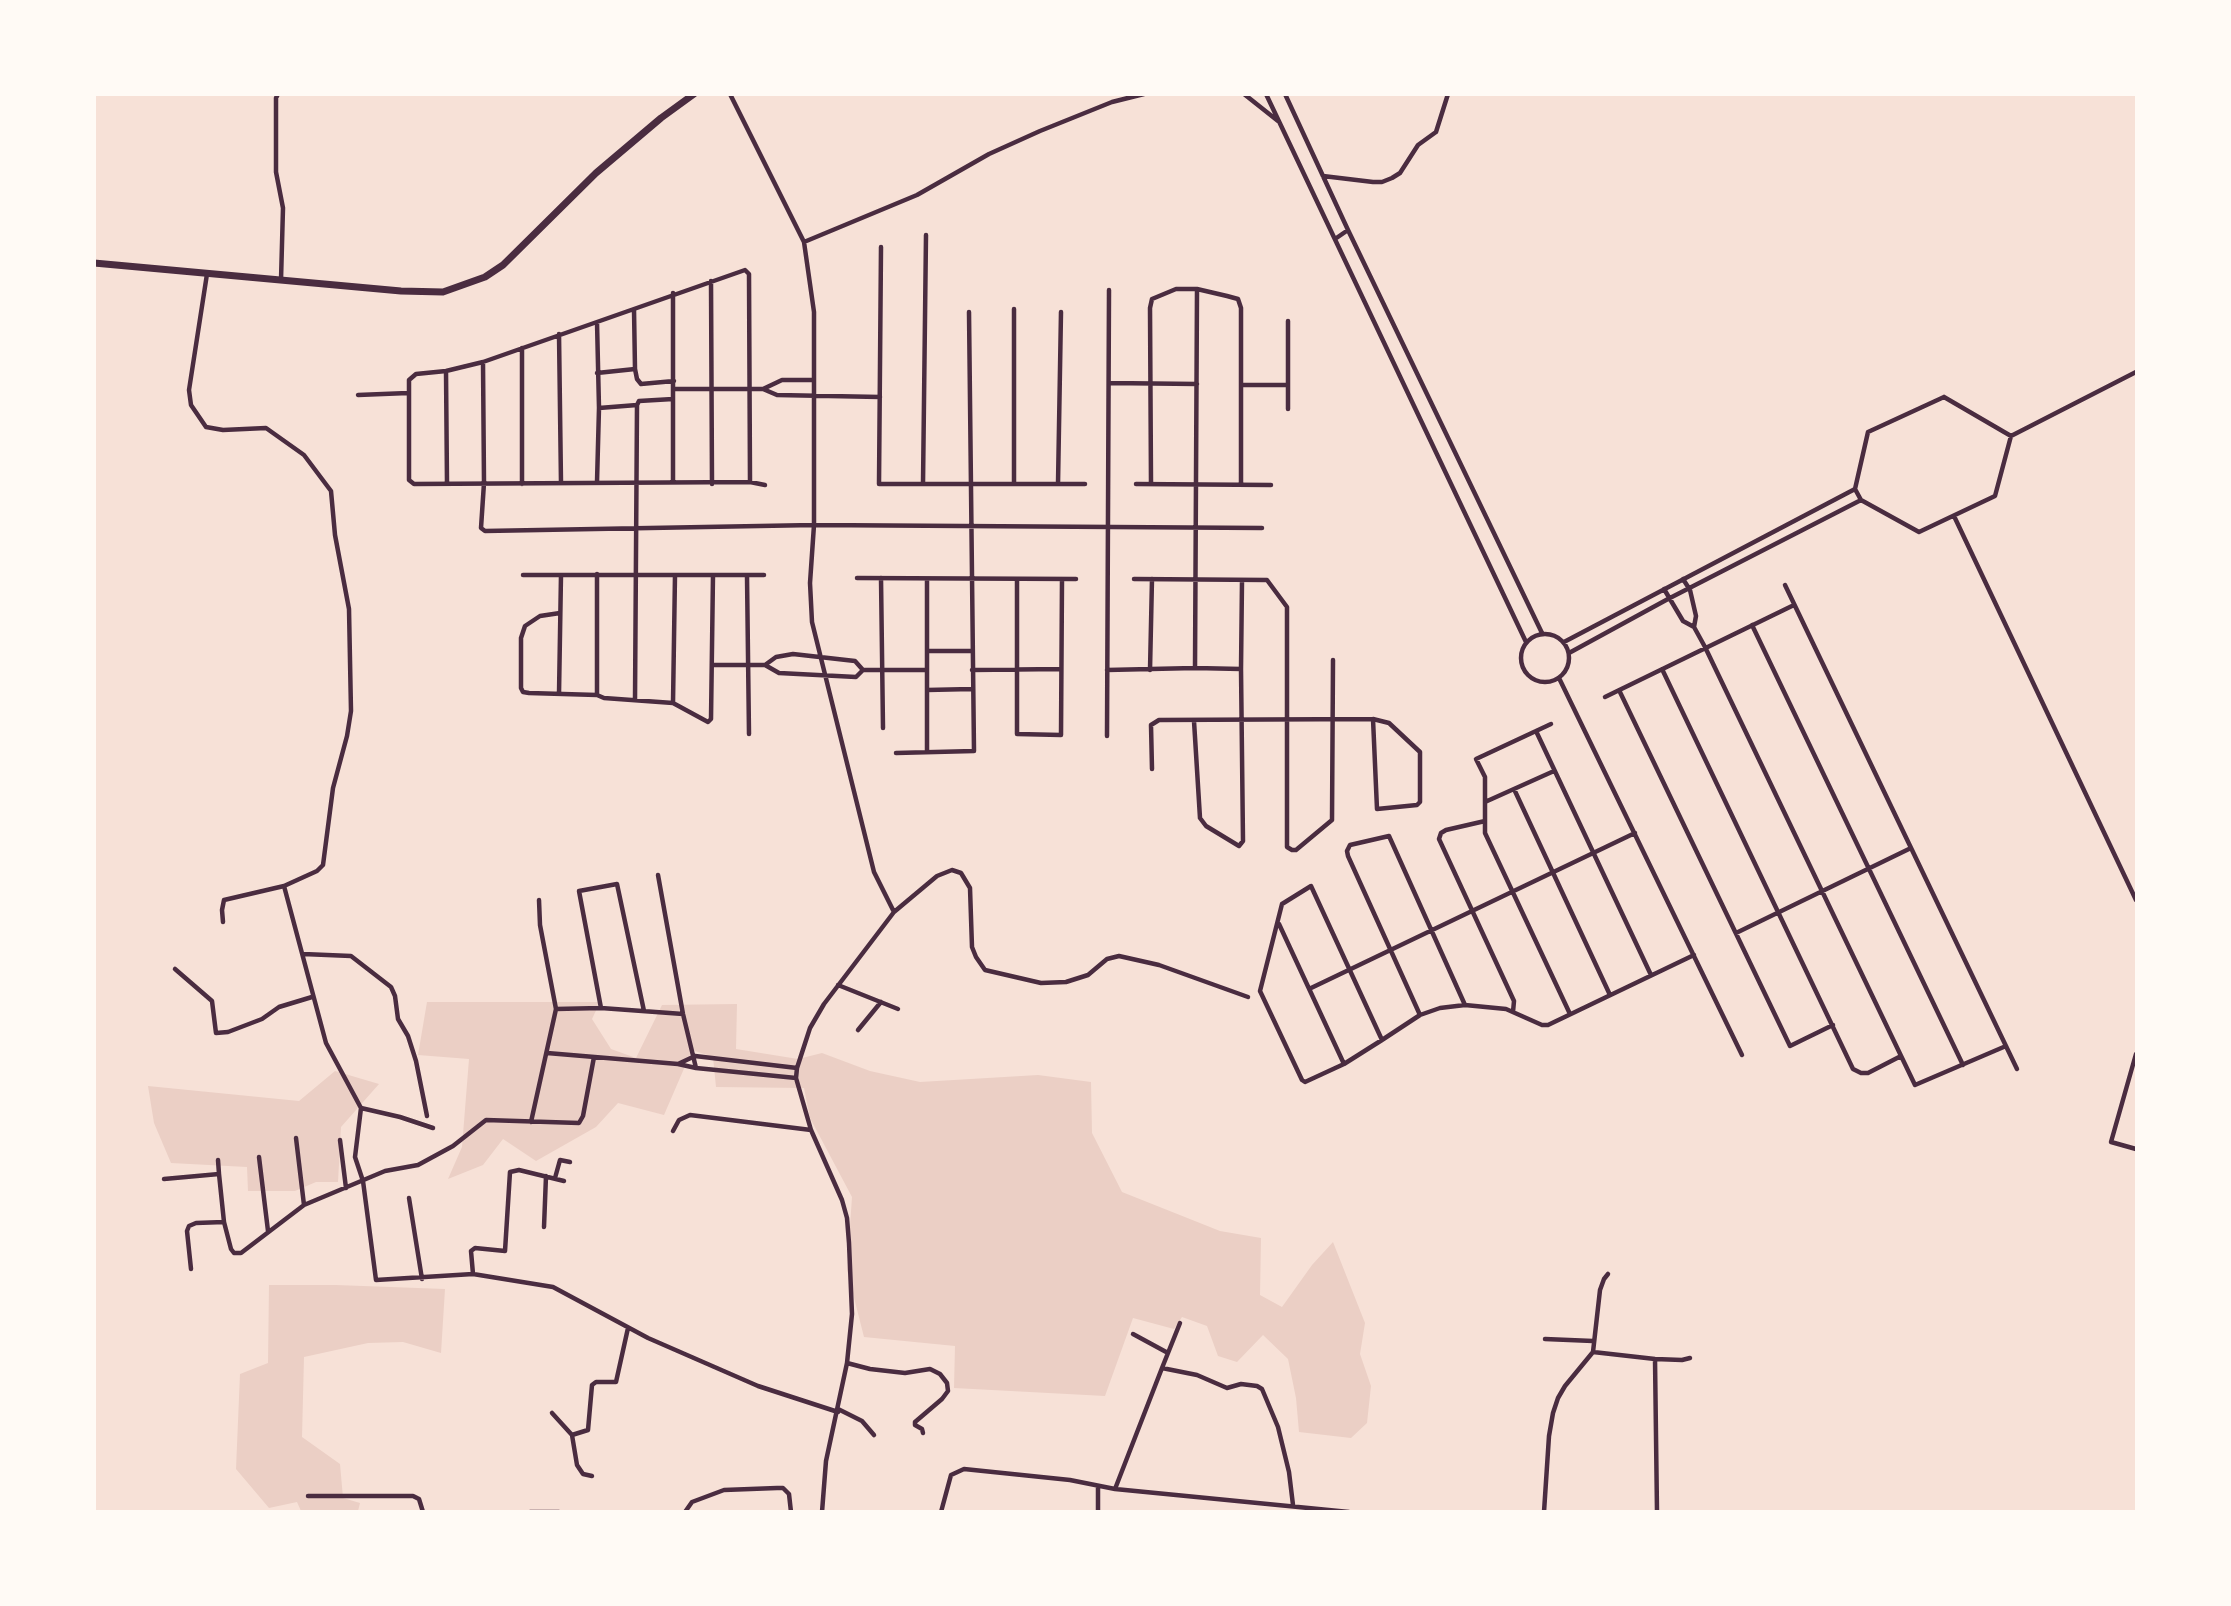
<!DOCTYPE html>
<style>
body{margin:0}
#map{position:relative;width:2231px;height:1606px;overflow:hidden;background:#f7e1d7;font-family:"Fira Sans",sans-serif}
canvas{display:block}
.frame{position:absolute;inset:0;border:96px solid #fffaf5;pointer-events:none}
</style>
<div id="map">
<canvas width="2231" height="1606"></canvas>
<div class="frame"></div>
</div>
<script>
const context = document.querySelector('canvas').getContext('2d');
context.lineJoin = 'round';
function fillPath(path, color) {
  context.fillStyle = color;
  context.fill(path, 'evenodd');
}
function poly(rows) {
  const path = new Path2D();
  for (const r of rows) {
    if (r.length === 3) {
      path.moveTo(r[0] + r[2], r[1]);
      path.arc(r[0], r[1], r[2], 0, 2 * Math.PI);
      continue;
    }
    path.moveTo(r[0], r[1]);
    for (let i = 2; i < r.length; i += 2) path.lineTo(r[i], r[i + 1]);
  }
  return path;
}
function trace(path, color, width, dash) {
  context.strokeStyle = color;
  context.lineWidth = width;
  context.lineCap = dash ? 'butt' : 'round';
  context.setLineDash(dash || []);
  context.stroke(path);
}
const green = poly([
 [427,1002,600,1002,592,1019,611,1049,636,1058,662,1005,737,1004,736,1049,798,1059,822,1053,870,1071,920,1082,1038,1075,1091,1082,1092,1133,1122,1192,1220,1231,1261,1238,1260,1295,1282,1307,1312,1265,1333,1242,1365,1323,1360,1354,1371,1386,1367,1423,1351,1438,1299,1432,1296,1398,1288,1359,1263,1335,1237,1362,1218,1356,1207,1326,1182,1317,1174,1329,1133,1318,1105,1396,954,1388,955,1346,864,1337,847,1270,852,1197,810,1118,804,1088,716,1087,713,1057,692,1050,664,1115,618,1103,596,1127,536,1161,503,1139,483,1165,448,1179,462,1147,469,1059,418,1055],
 [335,1071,379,1084,341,1127,338,1182,316,1182,295,1191,248,1191,247,1167,171,1163,154,1123,148,1086,299,1101],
 [269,1285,336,1285,445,1289,441,1353,403,1342,368,1343,304,1357,302,1437,340,1464,343,1498,360,1503,358,1511,301,1511,297,1502,269,1508,236,1469,240,1374,268,1363]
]);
const minor = poly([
 [278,94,276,98,276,172,283,208,281,280],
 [730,94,804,242,814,312,814,525,810,583,812,622,874,872,894,912,824,1004,810,1028,797,1068,796,1078,811,1130,842,1200,847,1218,849,1243,852,1314,847,1363,826,1461,822,1512],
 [1244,94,1278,121],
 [1266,94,1526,642],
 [1285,94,1348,230,1542,633],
 [1323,176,1373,182,1382,182,1392,178,1400,173,1418,145,1436,132,1448,94],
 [1335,239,1348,230],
 [804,242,917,195,989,154,1040,131,1112,102,1144,94],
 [881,247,879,484,1085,484],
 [207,274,189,390,191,405,206,427,223,430,266,428,304,455,331,491,335,535,349,609,351,711,347,736,333,788,323,865,317,871,284,886,326,1043,361,1108,355,1157,363,1181,376,1280,473,1274,553,1287,648,1338,758,1386,838,1412],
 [711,281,712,484],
 [634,309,635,369],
 [597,322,599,408,597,482],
 [559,334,561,483],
 [483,362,484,483,481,528,485,531,814,525,1262,528],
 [446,371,447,484],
 [597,373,635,369,637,379,641,384,674,381],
 [1109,383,1197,384],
 [1243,385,1287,385],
 [674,389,763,389,777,395,880,397],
 [763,389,782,380,813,380],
 [358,395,408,393],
 [1944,397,2011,436,1995,496,1919,532,1861,500,1855,489,1868,432,1944,397],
 [599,408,637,405,639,401,673,399],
 [1288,409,1288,321],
 [2011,436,2136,372],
 [673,482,673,293],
 [750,482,749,274,745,270,483,362,446,371,416,374,409,380,409,480,414,484,750,482,765,485],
 [522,484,522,348],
 [923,484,926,235],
 [1014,484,1014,309],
 [1058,484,1061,312],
 [1136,484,1271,485],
 [1151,484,1150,308,1152,299,1176,289,1197,289,1227,296,1238,299,1241,308,1241,484],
 [1954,516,2136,900],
 [597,574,597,695,604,698,673,703],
 [523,575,764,575],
 [675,575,673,703,708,722,711,719,713,575],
 [747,576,749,734],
 [857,578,1076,579],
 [881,578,883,728],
 [927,579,927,752],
 [1017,579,1017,734,1061,735,1062,579],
 [1134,579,1267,580,1287,607,1287,847,1292,850,1296,850,1332,820,1333,660],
 [1683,579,1690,590,1696,616,1694,627],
 [1785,585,2017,1069],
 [1664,589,1683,621,1694,627,1705,647,1915,1085,2006,1046],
 [560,613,540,616,525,626,521,638,521,688,523,692,529,693,597,695],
 [1752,625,1963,1065],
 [1545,658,24],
 [1564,642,1855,489],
 [927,651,972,651],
 [1569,653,1668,599,1861,500],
 [712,665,765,665,776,657,793,654,855,661,863,670],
 [765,665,779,673,856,677,863,670,927,670],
 [1195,668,1197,289],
 [1662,669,1853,1069,1861,1073,1868,1073,1901,1056],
 [972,670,1061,669],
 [1107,670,1195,668,1241,669],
 [1150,670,1152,579],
 [1559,678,1742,1055],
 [927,690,972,689],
 [1619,690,1790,1046,1833,1025],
 [559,694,561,575],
 [1605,697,1794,605],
 [635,700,637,405],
 [1194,721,1200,818,1206,826,1239,846,1243,841,1241,669,1242,581],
 [1551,724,1476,759,1485,777,1485,833,1570,1014],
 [1536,731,1651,975],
 [1107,736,1109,290],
 [896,753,974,751,969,312],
 [1152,769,1151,725,1159,720,1373,719,1389,723,1420,752,1420,802,1417,805,1377,809,1373,719],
 [1514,789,1610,995],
 [1485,802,1554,771],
 [1485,821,1446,830,1441,833,1439,839,1514,1001,1513,1012],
 [658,875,683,1014,696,1068],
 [539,900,540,925,556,1009,601,1008,683,1014],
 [894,912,937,876,952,870,961,873,970,888,972,947,976,957,985,970,1041,983,1066,982,1088,975,1107,959,1119,956,1159,965,1248,997],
 [223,922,222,910,224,900,284,886],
 [1279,924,1344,1064],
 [1736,933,1911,848],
 [303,954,351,956,391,987,395,996,398,1019,408,1036,416,1061,427,1116],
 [175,969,212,1001,216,1033,228,1032,262,1019,279,1007,312,997],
 [838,985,898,1009],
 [1309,989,1635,833],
 [601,1008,579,891,617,884,644,1011],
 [1420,1015,1348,856,1347,851,1350,845,1389,836,1465,1005],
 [858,1030,881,1002],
 [1382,1040,1311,886,1282,904,1260,991,1302,1080,1305,1082,1344,1064,1382,1040,1420,1015,1440,1008,1465,1005,1506,1009,1542,1025,1548,1025,1694,955],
 [547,1053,678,1064,696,1068,796,1078],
 [2136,1054,2111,1142,2136,1149],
 [678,1064,695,1056,797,1068],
 [361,1108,400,1117,433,1128],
 [531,1122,556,1009],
 [673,1131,679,1120,690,1115,811,1130],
 [296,1138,304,1205],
 [340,1140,346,1188],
 [259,1157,268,1231],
 [219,1174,224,1222,231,1249,234,1253,241,1253,304,1205,385,1171,418,1165,453,1146,486,1120,579,1123,583,1116,594,1057],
 [555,1178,560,1160,570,1162],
 [164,1179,219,1174,218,1160],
 [409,1198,422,1279],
 [544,1227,546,1176],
 [191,1269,187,1231,189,1226,196,1223,224,1222],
 [473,1274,471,1251,475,1248,505,1251,510,1172,519,1170,564,1181],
 [1133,1334,1168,1353,1162,1368],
 [1545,1339,1593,1341],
 [1593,1352,1655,1359,1682,1360,1690,1358],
 [1168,1353,1180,1323],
 [1655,1359,1657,1512],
 [847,1363,870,1369,905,1373,930,1369,940,1374,947,1383,948,1391,942,1399,915,1422,915,1425,922,1429,923,1433],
 [838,1409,862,1421,874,1435],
 [552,1413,572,1435,588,1430,592,1385,596,1382,616,1382,628,1328],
 [572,1435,577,1465,583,1474,592,1476],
 [1115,1489,1162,1368,1197,1375,1227,1388,1241,1384,1257,1386,1262,1389,1278,1427,1289,1472,1293,1505],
 [308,1496,413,1496,419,1499,423,1512],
 [530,1512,559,1512],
 [685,1512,692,1502,724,1490,777,1488,783,1488,789,1494,791,1512],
 [941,1512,951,1475,964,1469,1070,1480,1115,1489,1349,1512],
 [1098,1512,1098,1486],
 [1544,1512,1549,1436,1553,1413,1558,1398,1565,1386,1593,1352,1600,1290,1604,1279,1608,1274]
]);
const primary = poly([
 [94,263,401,291,443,292,485,277,503,265,596,173,661,118,694,94]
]);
fillPath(green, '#ebcfc5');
trace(minor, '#4a2c40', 4.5);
trace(primary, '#4a2c40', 7);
</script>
